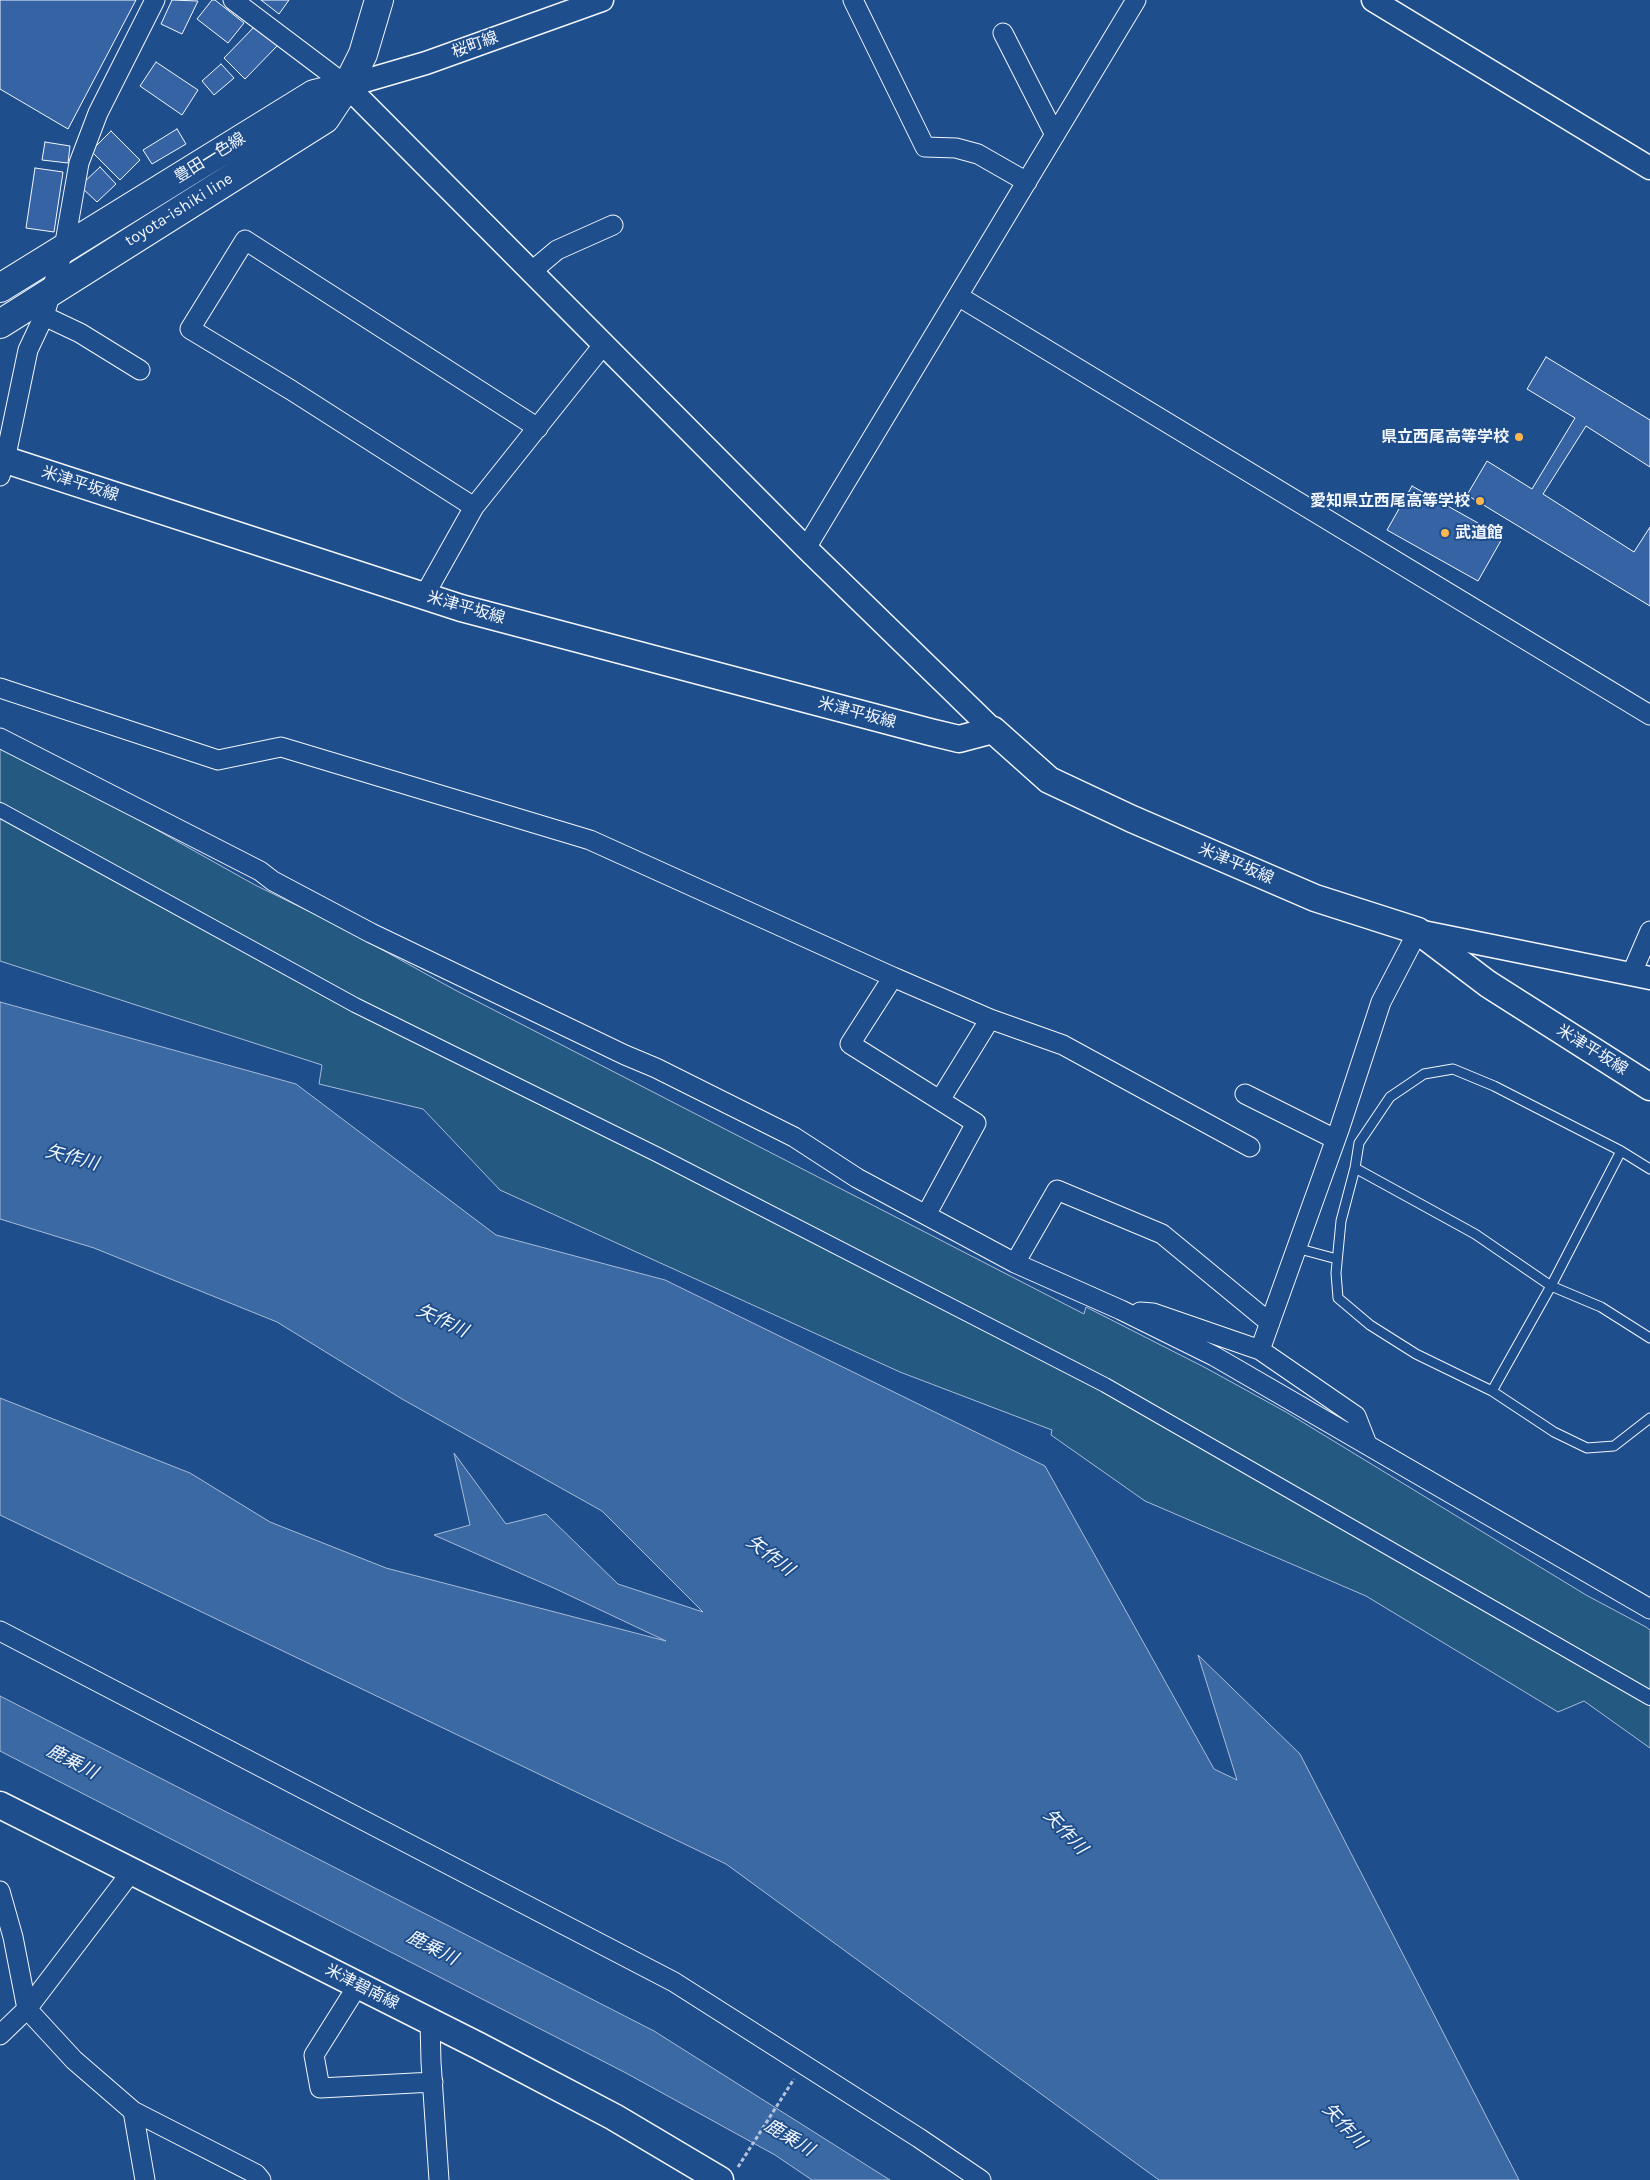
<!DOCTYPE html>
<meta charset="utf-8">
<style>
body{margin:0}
canvas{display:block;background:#1f4e8c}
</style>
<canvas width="1650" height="2180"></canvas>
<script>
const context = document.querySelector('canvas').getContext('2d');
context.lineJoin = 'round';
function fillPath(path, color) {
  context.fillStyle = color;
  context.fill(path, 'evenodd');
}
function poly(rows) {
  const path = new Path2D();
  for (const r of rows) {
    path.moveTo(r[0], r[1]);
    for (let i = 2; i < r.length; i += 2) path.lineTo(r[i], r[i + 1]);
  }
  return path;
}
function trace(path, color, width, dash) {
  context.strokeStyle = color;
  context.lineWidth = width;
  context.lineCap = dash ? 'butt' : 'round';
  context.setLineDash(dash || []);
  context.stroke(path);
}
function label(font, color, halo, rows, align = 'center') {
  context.font = font + ' Karla,"Noto Sans JP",sans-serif';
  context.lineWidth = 4;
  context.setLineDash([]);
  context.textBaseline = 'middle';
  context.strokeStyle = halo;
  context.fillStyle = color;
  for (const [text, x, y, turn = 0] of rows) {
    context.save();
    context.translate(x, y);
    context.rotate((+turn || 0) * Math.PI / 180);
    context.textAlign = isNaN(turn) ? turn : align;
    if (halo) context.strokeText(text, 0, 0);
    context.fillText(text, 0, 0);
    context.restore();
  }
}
const green = poly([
 [0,742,255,885,341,927,455,990,1084,1314,1086,1307,1204,1367,1286,1412,1586,1595,1646,1627,1650,1630,1650,1748,1584,1701,1558,1712,1366,1596,1145,1501,1051,1435,1052,1430,900,1372,500,1190,423,1109,319,1084,322,1065,0,961,0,742]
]);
const water = poly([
 [0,1002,296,1084,496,1235,665,1280,1045,1466,1214,1769,1237,1780,1198,1655,1300,1754,1519,2180,1159,2180,726,1864,0,1515,0,1398,190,1473,270,1522,386,1568,666,1641,556,1589,434,1535,470,1525,454,1453,506,1524,546,1514,618,1584,703,1612,602,1511,402,1399,277,1322,94,1248,0,1219,0,1002],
 [0,1696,654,2031,890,2180,812,2180,775,2155,626,2073,0,1751,0,1696]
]);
const building = poly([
 [0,0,136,0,68,129,0,89,0,0],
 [172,0,198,1,182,34,161,24,172,0],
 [212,0,215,0,244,23,228,43,197,19,212,0],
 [261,0,289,0,279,14,261,0],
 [257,24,278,45,245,79,224,58,257,24],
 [156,62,198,90,182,115,140,86,156,62],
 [221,64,234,78,214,95,202,81,221,64],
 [177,129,186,144,152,164,143,150,177,129],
 [111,131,140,160,120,180,91,151,111,131],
 [45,142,70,146,68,163,42,160,45,142],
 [100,167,116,184,97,202,80,186,100,167],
 [35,168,63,172,54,232,26,228,35,168],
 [1546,357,1650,420,1650,467,1586,426,1543,494,1634,552,1650,527,1650,606,1467,495,1487,461,1532,489,1575,418,1527,389,1546,357],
 [1412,486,1503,537,1478,581,1387,530,1412,486]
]);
const path = poly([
 [738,2167,794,2079]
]);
const service = poly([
 [1355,1168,1475,1234,1551,1286,1601,1307,1650,1338],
 [1650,1169,1621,1151,1494,1086,1453,1069,1424,1074,1390,1097,1359,1143,1355,1168,1341,1221,1336,1273,1338,1298,1370,1325,1416,1354,1492,1391,1554,1432,1587,1448,1614,1446,1650,1418],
 [1296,1248,1337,1259],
 [1492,1391,1551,1286,1621,1151]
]);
const pedestrian = poly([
 [0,810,355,1005,658,1155,1105,1385,1650,1698]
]);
const minor = poly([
 [233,0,347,86],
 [853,0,925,147,956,148,978,154,1027,182],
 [1003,33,1055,135],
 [532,271,557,250,613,225],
 [958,296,1650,715],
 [44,316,80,333,140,370],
 [0,476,5,460,28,350,44,316,64,248,79,163,98,113,155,0],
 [474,507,291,390,190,329,245,240,538,428],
 [806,548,1136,0],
 [424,596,474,507,604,344],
 [0,688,218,760,281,747,590,840,893,977,850,1044,976,1123,926,1215],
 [0,738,260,871,273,881,371,933,625,1055,656,1068,794,1137,857,1178,1015,1263,1121,1310,1214,1356,1650,1609],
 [1631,975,1650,931],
 [893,977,990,1019,940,1100],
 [990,1019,1063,1045,1250,1147],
 [1245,1094,1335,1139],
 [1015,1263,1057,1190,1162,1234,1270,1323],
 [1140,1312,1153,1313,1260,1350,1356,1416,1367,1444],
 [1260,1350,1339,1130,1381,1002,1418,931],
 [0,1631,674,1982,919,2138,981,2180],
 [0,1891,13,1937,27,2009,74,2060,133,2111,256,2174,261,2180],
 [358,1985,314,2055,320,2088,433,2082],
 [430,2022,431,2062,439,2180],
 [0,2035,27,2009,132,1871],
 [133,2111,145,2180]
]);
const tertiary = poly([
 [602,0,426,63,347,86,806,548,993,730],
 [1373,0,1650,168],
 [1418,931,1650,978]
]);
const secondary = poly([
 [0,458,461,608,930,732,959,739,993,730,1049,780,1132,819,1315,898,1418,931,1488,984,1650,1087],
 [0,1805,479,2046,614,2117,720,2180]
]);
const primary = poly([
 [0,288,314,94,347,86],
 [0,324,325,119,347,86,363,54,379,0]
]);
const markers = [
 [1519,437,5,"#ffb74d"],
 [1480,501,5,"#ffb74d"],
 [1445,533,5,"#ffb74d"]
];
const streetNames = [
 ["桜町線",475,45,-20],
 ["豊田一色線",210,158,-32],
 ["toyota-ishiki line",179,210,-32],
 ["米津平坂線",80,484,18],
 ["米津平坂線",466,608,16],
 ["米津平坂線",857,713,15],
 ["米津平坂線",1236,864,23],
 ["米津平坂線",1592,1050,32],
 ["米津碧南線",362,1987,27]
];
const poiNames = [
 ["県立西尾高等学校",1509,437],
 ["愛知県立西尾高等学校",1470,501],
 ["武道館",1455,533,"left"]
];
const waterNames = [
 ["矢作川",72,1158,15],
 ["矢作川",442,1321,25],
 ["矢作川",770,1556,37],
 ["鹿乗川",72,1762,27],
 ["矢作川",1065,1832,47],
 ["鹿乗川",432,1948,27],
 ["矢作川",1344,2126,47],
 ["鹿乗川",789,2138,31]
];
fillPath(green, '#245a82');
trace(green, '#a8bbd7', 1);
fillPath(water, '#3b69a3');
trace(water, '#a8bbd7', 1);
fillPath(building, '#3563a3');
trace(building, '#f2f6ff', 1);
trace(service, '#f2f6ff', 11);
trace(pedestrian, '#f2f6ff', 16);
trace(minor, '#f2f6ff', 21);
trace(tertiary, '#f2f6ff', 25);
trace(secondary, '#f2f6ff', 29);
trace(primary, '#f2f6ff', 30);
trace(path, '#b3c4dc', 3, [4, 2.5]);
trace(service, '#1f4e8c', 9);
trace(pedestrian, '#1f4e8c', 14);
trace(minor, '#1f4e8c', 19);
trace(tertiary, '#1f4e8c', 22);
trace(secondary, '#1f4e8c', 26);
trace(primary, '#1f4e8c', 28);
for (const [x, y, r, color] of markers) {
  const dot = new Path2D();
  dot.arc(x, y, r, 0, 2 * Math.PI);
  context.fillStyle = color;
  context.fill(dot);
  trace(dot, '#1f4e8c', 2);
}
label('16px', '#f2f6ff', '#1f4e8c', streetNames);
label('bold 16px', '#f2f6ff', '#1f4e8c', poiNames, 'right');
label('italic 18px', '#f2f6ff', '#1f4e8c', waterNames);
</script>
